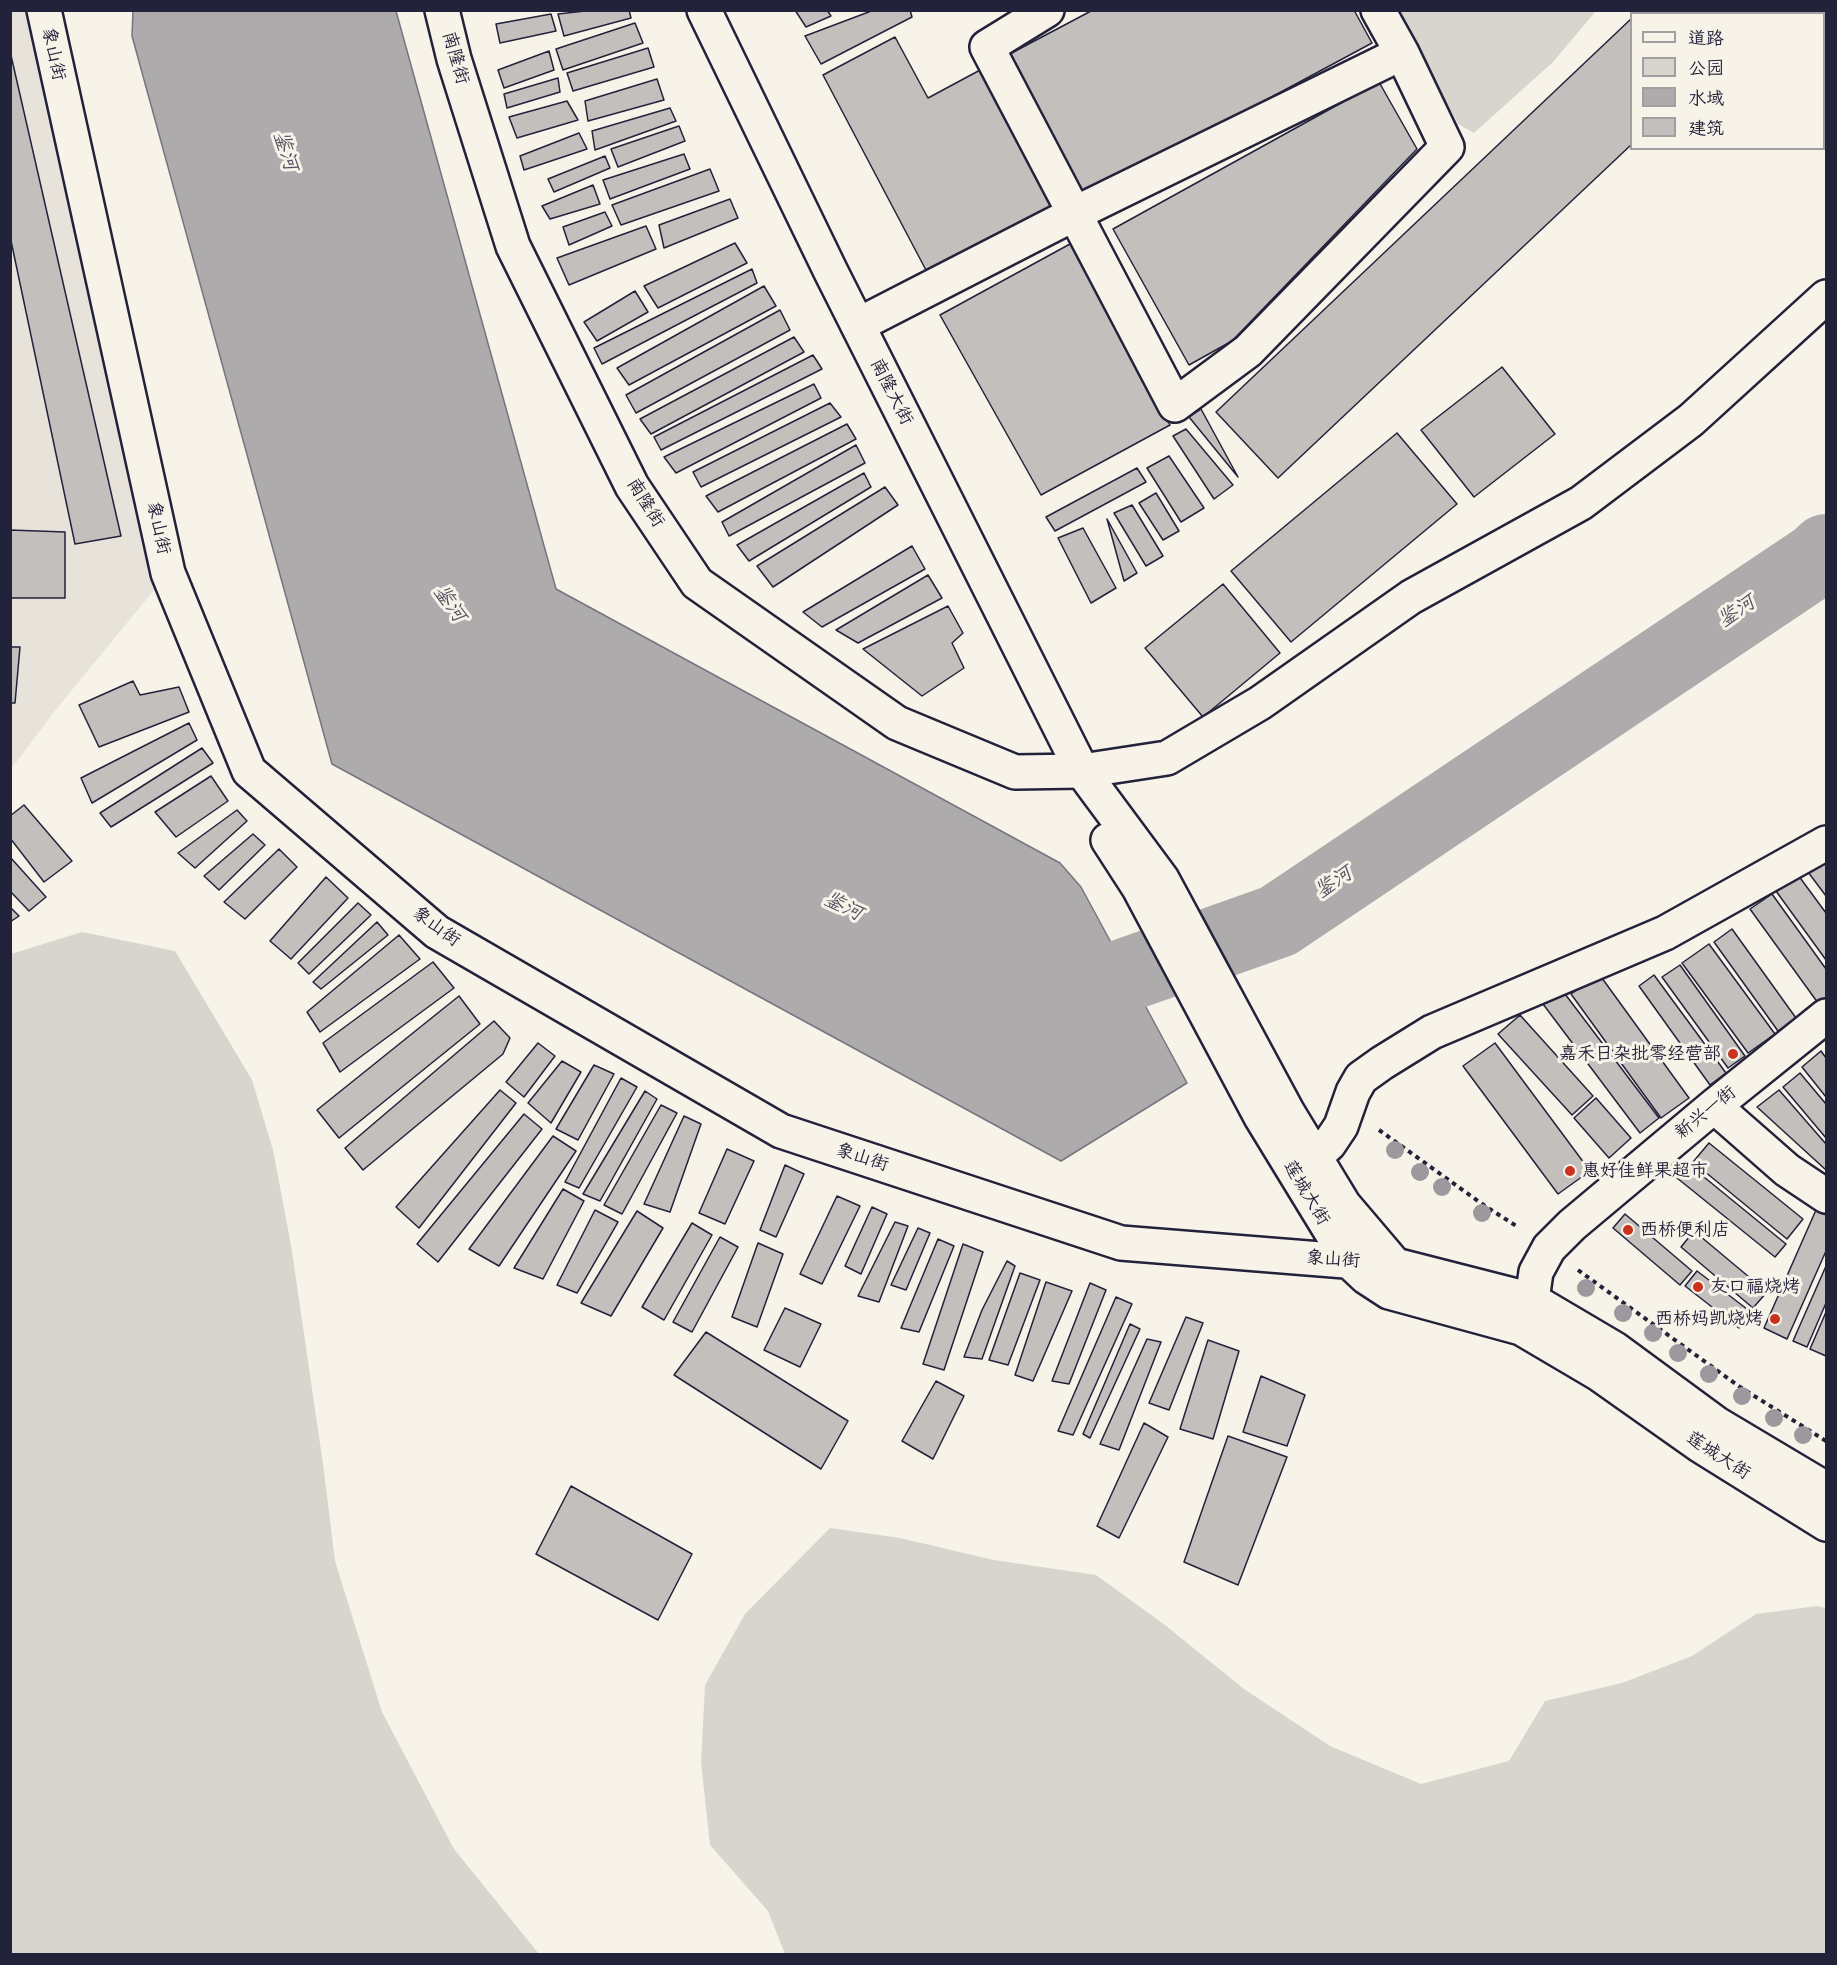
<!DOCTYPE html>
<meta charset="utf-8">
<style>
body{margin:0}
#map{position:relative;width:1837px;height:1965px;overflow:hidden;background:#f7f3e8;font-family:"Balsamiq Sans","LXGW WenKai TC",sans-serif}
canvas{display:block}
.frame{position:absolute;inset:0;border:12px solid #22223b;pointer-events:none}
.legend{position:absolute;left:1630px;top:12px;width:195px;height:138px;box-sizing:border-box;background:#f7f3e8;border:2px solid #a29fa3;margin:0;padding:8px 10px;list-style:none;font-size:18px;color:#22223b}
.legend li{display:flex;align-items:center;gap:12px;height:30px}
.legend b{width:30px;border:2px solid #a29fa3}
</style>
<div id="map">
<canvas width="1837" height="1965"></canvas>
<div class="frame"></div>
<ul class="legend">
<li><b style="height:8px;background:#f7f3e8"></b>道路</li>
<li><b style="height:16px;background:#d8d5cf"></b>公园</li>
<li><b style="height:16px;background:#aeabad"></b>水域</li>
<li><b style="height:16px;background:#c2bfbd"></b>建筑</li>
</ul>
</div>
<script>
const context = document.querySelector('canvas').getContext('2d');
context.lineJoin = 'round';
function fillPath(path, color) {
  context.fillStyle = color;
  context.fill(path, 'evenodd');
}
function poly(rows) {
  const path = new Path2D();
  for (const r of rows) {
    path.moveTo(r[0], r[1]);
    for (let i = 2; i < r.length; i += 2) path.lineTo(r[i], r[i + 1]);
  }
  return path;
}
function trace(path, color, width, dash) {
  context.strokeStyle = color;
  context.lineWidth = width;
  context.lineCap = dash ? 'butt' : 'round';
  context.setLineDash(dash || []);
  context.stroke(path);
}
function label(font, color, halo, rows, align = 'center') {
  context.font = font + ' "Balsamiq Sans","LXGW WenKai TC",sans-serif';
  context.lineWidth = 6;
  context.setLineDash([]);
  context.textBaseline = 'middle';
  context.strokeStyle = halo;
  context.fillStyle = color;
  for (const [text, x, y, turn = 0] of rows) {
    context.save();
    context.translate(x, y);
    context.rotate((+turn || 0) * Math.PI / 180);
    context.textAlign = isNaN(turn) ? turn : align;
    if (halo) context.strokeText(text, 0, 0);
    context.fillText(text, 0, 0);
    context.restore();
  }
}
const built = poly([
 [44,10,168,573,54,712,11,769,10,11]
]);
const green = poly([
 [1398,11,1596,11,1553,62,1474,133,1458,124],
 [82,932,175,951,252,1080,273,1150,291,1245,323,1464,335,1561,382,1712,454,1849,539,1954,11,1954,11,954],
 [830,1528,900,1538,994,1560,1096,1575,1165,1625,1244,1689,1330,1746,1421,1784,1509,1761,1545,1701,1622,1683,1692,1656,1756,1614,1817,1606,1826,1608,1826,1954,785,1954,768,1911,710,1845,701,1762,705,1685,745,1614]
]);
const water = poly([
 [133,11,396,11,556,589,1060,863,1081,887,1187,1083,1061,1161,332,764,132,36,133,11]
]);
const river = poly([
 [1033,1001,1041,1005,1278,921,1819,558,1826,551]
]);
const building = poly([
 [594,10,629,10,631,18,564,36,558,14,594,10],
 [795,10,827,10,831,16,806,27,795,10],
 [874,10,910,10,912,17,821,64,805,36,874,10],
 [1354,10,1372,43,1084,198,1006,56,1091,11,1354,10],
 [1702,10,1733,10,1728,14,1705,14,1702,10],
 [551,14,556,31,500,43,496,24,551,14],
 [1632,18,1632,144,1278,478,1216,412,1632,18],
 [635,23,643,43,563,70,556,49,635,23],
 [895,37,928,98,982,69,1055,205,927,272,823,75,895,37],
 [648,48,654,67,573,91,567,73,648,48],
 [10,51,121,536,75,544,10,236,10,51],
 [549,51,554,70,504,88,498,70,549,51],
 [558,78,560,92,507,108,504,94,558,78],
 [657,79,664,100,588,121,585,101,657,79],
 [1379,82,1417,149,1232,341,1189,365,1113,229,1379,82],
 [567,101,578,120,517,138,509,117,567,101],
 [670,108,676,121,595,150,592,131,670,108],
 [679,126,685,141,618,167,611,149,679,126],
 [579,133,587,149,524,170,520,156,579,133],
 [684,154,690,169,610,199,603,180,684,154],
 [605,156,610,168,554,192,548,179,605,156],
 [710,169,719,191,621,225,612,205,710,169],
 [593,185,600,204,550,219,542,206,593,185],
 [730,199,738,218,664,248,659,225,730,199],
 [605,212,612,226,569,245,563,227,605,212],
 [646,226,656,249,569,285,557,258,646,226],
 [735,243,747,263,658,308,644,286,735,243],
 [1070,244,1170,425,1041,495,940,315,1070,244],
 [752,269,757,283,602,364,594,348,752,269],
 [764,286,776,306,629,385,617,368,764,286],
 [635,291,648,312,597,341,584,322,635,291],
 [780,310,790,330,636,413,626,395,780,310],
 [794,337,804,352,651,434,640,419,794,337],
 [813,355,822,369,661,450,654,437,813,355],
 [1502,367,1555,434,1474,497,1421,430,1502,367],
 [814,384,821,398,676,473,664,457,814,384],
 [830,403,841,417,701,487,693,472,830,403],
 [1201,409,1238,477,1189,417,1201,409],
 [847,424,856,439,718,512,706,496,847,424],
 [1186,429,1233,485,1214,499,1173,436,1186,429],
 [1397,433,1457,504,1291,642,1231,571,1397,433],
 [856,445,865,463,729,536,722,522,856,445],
 [1169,456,1204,508,1181,522,1147,468,1169,456],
 [1137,468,1146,482,1055,531,1046,517,1137,468],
 [864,473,871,487,749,561,737,545,864,473],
 [885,487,898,505,773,587,757,566,885,487],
 [1156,493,1179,531,1163,540,1139,503,1156,493],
 [1132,505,1163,556,1146,566,1114,513,1132,505],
 [1107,519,1137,573,1124,581,1107,519],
 [1083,528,1116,588,1091,603,1058,538,1083,528],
 [10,530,65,532,65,598,10,598,10,530],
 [912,546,925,569,822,627,803,612,912,546],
 [928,575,942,598,858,643,836,630,928,575],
 [1223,584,1280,653,1203,717,1145,648,1223,584],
 [948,606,963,633,952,643,964,668,922,696,863,649,948,606],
 [10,647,20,647,15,703,10,703,10,647],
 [133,681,140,695,179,687,189,712,99,747,79,705,133,681],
 [189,723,197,740,92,803,81,778,189,723],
 [202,748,213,763,111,827,100,813,202,748],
 [211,776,228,801,176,837,155,812,211,776],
 [24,805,72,861,44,882,10,838,10,816,24,805],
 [237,810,247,821,195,868,178,853,237,810],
 [253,834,265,845,219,890,204,876,253,834],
 [279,849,297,867,245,919,224,902,279,849],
 [10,857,46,897,29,911,10,891,10,857],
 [1826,858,1826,896,1808,872,1826,858],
 [1798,875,1826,913,1826,960,1776,891,1798,875],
 [326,877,348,898,291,959,270,941,326,877],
 [1772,894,1826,969,1826,997,1818,1003,1750,909,1772,894],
 [358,903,371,915,309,974,298,963,358,903],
 [10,907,19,916,10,922,10,907],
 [377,922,388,935,321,989,313,982,377,922],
 [1732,929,1796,1018,1778,1031,1714,942,1732,929],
 [399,935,420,959,320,1032,307,1012,399,935],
 [1709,944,1775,1034,1748,1053,1682,963,1709,944],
 [433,962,454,988,340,1072,323,1043,433,962],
 [1680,965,1745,1056,1728,1068,1662,977,1680,965],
 [1599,974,1689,1098,1661,1118,1571,994,1599,974],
 [1654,975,1726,1073,1710,1085,1639,986,1654,975],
 [1562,990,1659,1118,1640,1133,1543,1004,1562,990],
 [459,996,480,1024,339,1138,317,1110,459,996],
 [1520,1015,1593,1096,1572,1115,1498,1034,1520,1015],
 [494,1021,510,1038,503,1054,363,1170,345,1148,494,1021],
 [538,1043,555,1056,524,1097,506,1082,538,1043],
 [1495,1043,1590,1171,1558,1194,1463,1066,1495,1043],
 [1821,1051,1826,1058,1826,1097,1802,1067,1821,1051],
 [562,1061,581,1072,551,1123,528,1103,562,1061],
 [594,1065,614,1074,578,1140,556,1129,594,1065],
 [1800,1073,1826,1104,1826,1138,1783,1087,1800,1073],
 [621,1078,637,1087,579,1188,565,1182,621,1078],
 [500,1090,516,1103,419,1228,396,1207,500,1090],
 [1779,1090,1826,1144,1826,1170,1757,1107,1779,1090],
 [645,1091,657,1099,600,1201,583,1194,645,1091],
 [1596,1098,1631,1138,1609,1158,1574,1118,1596,1098],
 [661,1105,677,1113,622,1214,604,1205,661,1105],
 [524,1114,542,1129,438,1262,417,1244,524,1114],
 [684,1116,701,1124,670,1212,644,1204,684,1116],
 [553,1136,576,1151,499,1266,469,1249,553,1136],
 [1709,1143,1803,1219,1787,1239,1693,1162,1709,1143],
 [727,1149,754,1161,725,1224,699,1213,727,1149],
 [1688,1164,1786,1244,1775,1257,1677,1178,1688,1164],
 [785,1165,804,1174,776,1237,760,1230,785,1165],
 [563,1189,584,1201,543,1279,514,1268,563,1189],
 [837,1196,860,1206,822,1284,800,1274,837,1196],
 [872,1207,887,1214,861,1274,845,1266,872,1207],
 [595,1210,618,1222,577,1293,557,1285,595,1210],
 [1816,1210,1826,1215,1826,1251,1787,1339,1764,1328,1816,1210],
 [637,1211,663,1228,611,1316,581,1303,637,1211],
 [1625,1214,1692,1271,1680,1285,1613,1228,1625,1214],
 [895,1222,908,1226,879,1302,858,1296,895,1222],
 [692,1223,712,1235,664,1320,642,1307,692,1223],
 [918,1228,930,1233,906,1290,891,1285,918,1228],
 [1694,1231,1767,1292,1753,1308,1681,1247,1694,1231],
 [720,1237,738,1247,692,1332,673,1322,720,1237],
 [938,1239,954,1246,919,1332,901,1328,938,1239],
 [758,1243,783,1254,757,1327,732,1317,758,1243],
 [963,1244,983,1252,944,1370,923,1364,963,1244],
 [1007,1261,1015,1266,982,1359,964,1357,982,1310,1007,1261],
 [1826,1266,1826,1303,1807,1347,1793,1341,1826,1266],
 [1697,1271,1751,1312,1739,1328,1685,1286,1697,1271],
 [1020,1273,1040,1280,1008,1365,989,1360,1020,1273],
 [1046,1282,1072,1291,1033,1381,1015,1375,1046,1282],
 [1090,1283,1106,1290,1069,1384,1052,1381,1090,1283],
 [1116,1297,1132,1304,1073,1435,1058,1431,1116,1297],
 [785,1308,821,1324,800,1367,764,1350,785,1308],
 [1826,1312,1826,1356,1810,1349,1826,1312],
 [1186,1317,1203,1323,1169,1410,1149,1403,1186,1317],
 [1130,1324,1140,1329,1090,1438,1083,1434,1130,1324],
 [706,1332,848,1421,821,1469,674,1375,706,1332],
 [1147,1339,1161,1342,1119,1450,1100,1444,1147,1339],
 [1208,1340,1239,1351,1213,1439,1180,1429,1208,1340],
 [1261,1376,1305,1395,1287,1446,1243,1432,1261,1376],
 [936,1381,964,1396,933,1459,902,1441,936,1381],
 [1144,1423,1168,1437,1119,1538,1097,1526,1144,1423],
 [1228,1436,1287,1457,1238,1585,1184,1562,1228,1436],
 [571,1486,692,1554,658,1620,536,1554,571,1486]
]);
const path = poly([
 [1379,1130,1485,1206,1518,1227],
 [1578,1270,1740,1387,1826,1441]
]);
const street = poly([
 [442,10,454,59,513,246,632,486,697,583,897,723,1015,772,1082,771,1167,758,1260,703,1411,597,1581,503,1691,420,1826,297],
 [1047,10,987,47,1175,405,1248,351,1447,147,1402,53,1378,10],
 [858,325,1074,214,1402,53],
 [1714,1106,1787,1170,1826,1196],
 [1315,1157,1329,1144,1341,1126,1353,1092,1361,1078,1382,1063,1432,1032,1665,933,1826,843],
 [1532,1300,1536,1272,1549,1248,1572,1225,1714,1106,1826,1016]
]);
const secondary = poly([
 [44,10,168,573,249,771,437,932,781,1131,1121,1243,1395,1265],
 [704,10,831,272,1082,771,1162,879,1287,1111,1344,1205,1395,1265,1532,1300,1615,1349,1717,1424,1826,1489],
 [1108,840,1139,888,1261,1117,1349,1261,1366,1277,1389,1292,1521,1328,1599,1374,1701,1446,1826,1524]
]);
const trees = [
 [1395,1150],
 [1420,1172],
 [1442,1187],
 [1482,1213],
 [1586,1288],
 [1623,1313],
 [1653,1333],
 [1678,1353],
 [1709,1374],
 [1742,1396],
 [1774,1418],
 [1803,1435]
];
const markers = [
 [1733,1054,6,"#c8321e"],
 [1570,1171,6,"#c8321e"],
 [1628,1230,6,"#c8321e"],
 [1698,1287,6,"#c8321e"],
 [1775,1319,6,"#c8321e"]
];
const streetNames = [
 ["象山街",53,54,78],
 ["南隆街",455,58,74],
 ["南隆大街",891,392,63],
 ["南隆街",645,503,58],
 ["象山街",158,528,78],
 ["象山街",436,927,36],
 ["新兴一街",1706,1113,-39],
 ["象山街",862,1158,18],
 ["莲城大街",1306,1193,59],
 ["象山街",1333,1260,4],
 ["莲城大街",1718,1456,33]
];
const poiNames = [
 ["嘉禾日杂批零经营部",1721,1054,"right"],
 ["惠好佳鲜果超市",1582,1171],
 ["西桥便利店",1640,1230],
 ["友口福烧烤",1710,1287],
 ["西桥妈凯烧烤",1763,1319,"right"]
];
const waterNames = [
 ["鉴河",285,151,73],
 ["鉴河",449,604,55],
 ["鉴河",1737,612,-34],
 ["鉴河",1334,883,-34],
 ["鉴河",843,907,26]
];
fillPath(built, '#e7e3db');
fillPath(green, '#d8d5cf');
fillPath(water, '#aeabad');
trace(water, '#76747f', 1.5);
trace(river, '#aeabad', 74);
fillPath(building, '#c2bfbd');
trace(building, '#22223b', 1.5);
trace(street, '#22223b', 38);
trace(secondary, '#22223b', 38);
trace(path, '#22223b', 4, [4.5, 4.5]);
trace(street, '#f7f3e8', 33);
trace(secondary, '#f7f3e8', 33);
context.fillStyle = '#9b999d';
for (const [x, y] of trees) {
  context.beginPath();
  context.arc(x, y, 9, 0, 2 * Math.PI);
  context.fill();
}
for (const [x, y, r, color] of markers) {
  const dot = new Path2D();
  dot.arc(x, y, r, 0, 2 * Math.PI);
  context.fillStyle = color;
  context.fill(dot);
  trace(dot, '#f7f3e8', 2);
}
label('18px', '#22223b', '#f7f3e8', streetNames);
label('18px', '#22223b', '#f7f3e8', poiNames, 'left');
label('italic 20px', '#535263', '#f7f3e8', waterNames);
</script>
